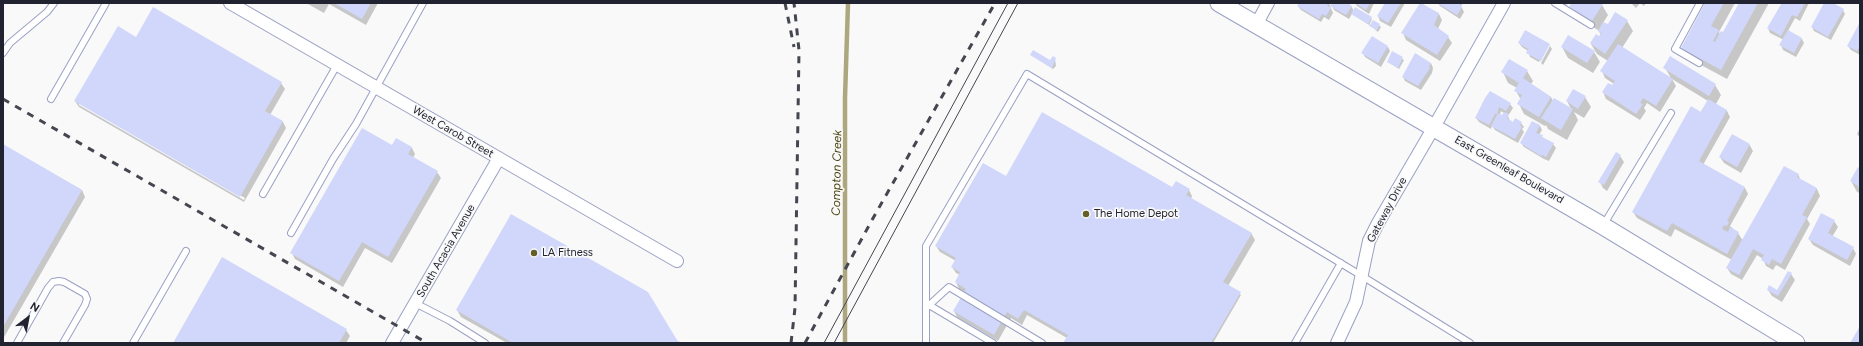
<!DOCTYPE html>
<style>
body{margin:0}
#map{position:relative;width:1863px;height:346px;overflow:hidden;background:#f9f9f9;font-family:Figtree,sans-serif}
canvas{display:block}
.frame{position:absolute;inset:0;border:4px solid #212330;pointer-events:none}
.north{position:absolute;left:8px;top:298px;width:40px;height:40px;-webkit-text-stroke:3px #f9f9f9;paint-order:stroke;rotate:32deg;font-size:11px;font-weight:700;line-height:16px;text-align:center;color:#212330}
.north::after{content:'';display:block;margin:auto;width:14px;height:18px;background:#212330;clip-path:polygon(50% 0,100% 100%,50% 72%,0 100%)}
</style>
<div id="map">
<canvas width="1863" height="346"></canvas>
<div class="frame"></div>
<div class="north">N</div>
</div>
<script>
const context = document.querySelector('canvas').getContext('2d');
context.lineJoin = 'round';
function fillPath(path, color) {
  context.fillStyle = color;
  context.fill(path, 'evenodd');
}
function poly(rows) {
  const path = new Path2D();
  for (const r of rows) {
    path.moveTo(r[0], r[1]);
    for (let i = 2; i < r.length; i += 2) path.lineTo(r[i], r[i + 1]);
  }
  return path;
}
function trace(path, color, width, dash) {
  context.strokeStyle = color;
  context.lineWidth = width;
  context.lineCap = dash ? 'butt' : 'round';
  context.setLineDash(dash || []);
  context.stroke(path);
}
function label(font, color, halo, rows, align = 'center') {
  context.font = font + ' Figtree,sans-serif';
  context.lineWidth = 3.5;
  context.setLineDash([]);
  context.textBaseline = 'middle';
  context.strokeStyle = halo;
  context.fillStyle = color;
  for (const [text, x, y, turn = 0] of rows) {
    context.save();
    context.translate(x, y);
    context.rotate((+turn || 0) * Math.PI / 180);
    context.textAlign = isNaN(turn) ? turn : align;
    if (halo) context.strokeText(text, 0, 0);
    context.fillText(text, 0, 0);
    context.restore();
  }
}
const shadow = poly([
 [306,3,378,3,366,25,329,4,324,13],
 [1300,3,1329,3,1333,13,1329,20,1324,17,1321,22,1301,10,1298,6],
 [1333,3,1346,3,1351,6,1354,11,1372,19,1369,25,1352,14,1349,19,1334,10,1332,6],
 [1355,3,1374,3,1369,14,1357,6],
 [1386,3,1405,3,1391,27,1380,21,1378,16],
 [1421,3,1439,14,1442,20,1438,29,1448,37,1452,43,1440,61,1406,40,1403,33],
 [1438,3,1463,3,1461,6,1464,12,1460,19,1440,6],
 [1552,3,1568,3,1564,10],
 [1572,3,1599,3,1602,5,1608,15,1603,23,1608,26,1627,21,1633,31,1622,48,1671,78,1665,68,1671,58,1715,85,1721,95,1716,104,1727,111,1730,117,1703,165,1745,188,1748,194,1730,226,1738,233,1743,241,1798,174,1801,181,1817,189,1820,196,1807,219,1810,224,1785,270,1776,265,1773,270,1766,266,1763,259,1757,255,1742,280,1731,274,1727,268,1732,260,1675,229,1671,237,1637,218,1633,212,1708,101,1672,79,1676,86,1660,112,1647,103,1644,108,1646,111,1640,120,1606,99,1603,92,1614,84,1605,78,1602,71,1608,61,1597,54,1591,44,1601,35,1598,30,1576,17,1570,7],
 [1631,3,1646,3,1644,6,1640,3,1636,8],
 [1707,3,1735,3,1719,32,1720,34,1724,33,1740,3,1769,3,1727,79,1688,58,1682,48],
 [1782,3,1809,3,1800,21,1795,18,1788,31,1802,39,1804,43,1796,57,1783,50,1781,45,1784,40,1770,33,1768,28],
 [1825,3,1831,3,1843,10,1845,14,1831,40,1814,31,1812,27],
 [1374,21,1381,27,1378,32,1371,26],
 [1860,24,1860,55,1851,50,1848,46],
 [1526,31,1550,46,1548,46,1539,62,1530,57,1528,51,1522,47,1519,43],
 [136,38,281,83,285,89,270,115,283,122,286,128,244,202,79,107,75,101],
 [79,103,245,198,244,200,79,105],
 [1372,38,1388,47,1390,51,1381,67,1365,57,1363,53],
 [1550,46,1552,49,1543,65,1541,63],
 [1562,47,1594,52,1600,62,1593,73,1568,58],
 [1393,53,1404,60,1399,69,1388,62],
 [1031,55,1050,62,1055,59,1056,66,1053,69],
 [1431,63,1433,68,1432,73,1421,90,1405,81,1403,77],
 [1527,71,1533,81,1531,84,1551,97,1553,101,1571,109,1567,101,1585,97,1591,107,1584,118,1574,112,1578,120,1567,140,1548,129,1546,125,1545,126,1524,114,1519,104,1521,100,1516,91,1517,88,1508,83,1503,72],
 [1486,99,1510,104,1513,108,1508,116,1510,121,1514,123,1521,123,1524,127,1522,129,1524,132,1518,143,1495,130,1492,126,1491,129,1479,122,1476,118],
 [1501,111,1504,113,1502,117,1500,115],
 [1532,122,1540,126,1542,130,1539,135,1553,144,1556,148,1549,161,1544,159,1524,147,1521,143],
 [1860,128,1860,138,1857,134],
 [396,139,412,148,415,154,413,158,437,172,441,178,392,263,365,248,343,287,295,259,292,253,392,147],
 [1749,144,1753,151,1741,173,1724,163,1720,157],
 [3,145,82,190,85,197,3,339],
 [1620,156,1624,162,1607,191,1603,188,1600,182],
 [1860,169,1860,193,1857,192,1851,181],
 [1006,177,1189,190,1192,196,1191,199,1251,233,1255,240,1228,286,1241,295,1213,343,1064,343,1067,338,1027,315,1022,325,1011,318,998,341,957,317,954,311,965,292,959,289,956,282,960,275,956,273,952,267,956,261,940,252,936,246],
 [1834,221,1838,227,1832,237,1853,248,1856,254,1850,266,1813,245,1809,239],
 [1791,274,1795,280,1782,302,1772,296,1768,290,1777,291],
 [457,310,676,341,680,343,507,343,461,317],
 [346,330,350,336,346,343,174,343]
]);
const stream = poly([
 [845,343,845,98,848,3]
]);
const building = poly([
 [334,3,371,3,362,19],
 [1299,3,1328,3,1327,5,1331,8,1326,16,1322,14,1319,19,1297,6],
 [1332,3,1348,3,1352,6,1346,15,1330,6],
 [1355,3,1370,3,1366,10],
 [1385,3,1401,3,1388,23,1377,16],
 [1420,3,1439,13,1434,25,1449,36,1437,55,1401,33],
 [1437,3,1460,3,1460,5,1462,7,1457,15],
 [1571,3,1601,3,1603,4,1592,21,1569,8],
 [1705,3,1724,3,1711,26,1719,30,1713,41,1715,42,1721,31,1723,32,1739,3,1758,3,1721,70,1681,48],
 [1782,3,1805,3,1797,17,1792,15,1781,36,1767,28],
 [1824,3,1833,3,1844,9,1828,37,1811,27],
 [153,7,282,82,265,111,283,121,240,197,74,101,118,26,136,37],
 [1355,7,1372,17,1368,24,1351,14],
 [1615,12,1628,20,1605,54,1590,43,1596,34,1599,36,1601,33,1598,31,1603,22,1608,24],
 [1373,20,1380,24,1377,30,1369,26],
 [1860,22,1860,46,1857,51,1847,46],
 [1525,30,1550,44,1541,61,1526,53,1528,49,1518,43],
 [1788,30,1802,38,1794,53,1779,45],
 [1568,35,1595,51,1587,63,1561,47],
 [1372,36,1388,46,1378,63,1361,53],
 [1618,44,1673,79,1656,106,1643,98,1640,103,1643,104,1636,114,1602,92,1608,83,1612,85,1615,81,1600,71],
 [1033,50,1050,60,1053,56,1056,58,1052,68,1030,55],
 [1392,51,1403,57,1398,68,1387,62],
 [1415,53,1431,63,1429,67,1430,68,1418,86,1402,77],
 [1670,56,1716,84,1709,96,1663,68],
 [1509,59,1528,70,1523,78,1551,97,1539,117,1517,104,1522,95,1514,91,1519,83,1501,72],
 [1573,89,1586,96,1578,109,1566,101],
 [1490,91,1511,103,1506,111,1499,107,1497,114,1495,114,1489,125,1475,118,1485,98],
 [1554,98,1573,109,1561,130,1541,118],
 [1708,99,1727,110,1699,161,1745,187,1727,221,1729,222,1727,226,1724,225,1722,229,1728,232,1730,227,1739,232,1727,254,1672,223,1667,231,1632,212,1691,106,1701,112],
 [1042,112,1172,187,1176,181,1190,189,1186,195,1252,233,1223,282,1241,292,1211,343,1063,343,1068,335,1024,310,1018,319,1007,312,994,335,953,311,966,289,955,282,960,272,951,267,956,258,935,246,983,163,1006,176],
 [1504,112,1509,114,1507,118,1513,122,1515,118,1522,122,1520,125,1522,127,1515,139,1491,126,1498,113,1502,115],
 [1532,121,1540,125,1536,133,1543,135,1542,137,1554,143,1546,157,1542,155,1541,156,1520,143],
 [362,128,392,145,396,138,412,147,408,154,438,171,388,257,362,242,339,281,290,253],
 [1732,134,1750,144,1737,167,1719,157],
 [3,144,82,190,3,327],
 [1616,152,1621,155,1604,185,1598,182],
 [1784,166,1799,174,1797,177,1817,188,1802,215,1807,217,1781,264,1772,259,1769,265,1761,260,1764,255,1753,249,1739,275,1726,268],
 [1858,167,1860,169,1860,190,1858,187,1858,186,1850,181],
 [1821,213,1835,220,1828,233,1854,247,1847,260,1808,239],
 [511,214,648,292,677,340,682,343,513,343,456,310],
 [222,257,347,329,339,343,173,343],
 [1788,271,1792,273,1778,296,1767,290,1769,285,1777,290],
 [1860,326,1860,343,1850,343]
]);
const lane = poly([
 [1555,3,1591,25],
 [3,53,10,43,47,12,54,3],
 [1699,63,1675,49,1700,3],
 [51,99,106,3],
 [263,194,337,65],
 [1604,224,1671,113],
 [291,233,333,159,356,124,423,3],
 [415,303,450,321,485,343],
 [929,305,993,343],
 [926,308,949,287,1042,343],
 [17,343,48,288,53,282,59,281,64,282,85,294,87,299,85,305,63,343],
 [133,343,186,251],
 [926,343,926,246,1027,74,1362,276,1470,343],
 [1295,343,1341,263]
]);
const street = poly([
 [230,3,677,261],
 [1256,25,1268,3],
 [392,343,499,158],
 [1337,343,1356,302,1369,241,1378,223,1434,127,1504,3]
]);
const secondary = poly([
 [1219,3,1603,226,1796,343]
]);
const tram = poly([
 [824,343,1008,3],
 [834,343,1018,3]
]);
const rail = poly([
 [785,3,794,47],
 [3,99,427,343],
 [791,343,795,308,799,50,794,3],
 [805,343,872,220,995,3]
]);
const markers = [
 [1086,214,4,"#645e2a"],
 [534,253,4,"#645e2a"]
];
const streetNames = [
 ["West Carob Street",453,132,30],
 ["East Greenleaf Boulevard",1509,170,30],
 ["Gateway Drive",1387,210,-62],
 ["South Acacia Avenue",446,251,-60]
];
const poiNames = [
 ["The Home Depot",1094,214],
 ["LA Fitness",542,253]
];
const waterNames = [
 ["Compton Creek",837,173,-89]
];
fillPath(shadow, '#0003');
trace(stream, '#aca77e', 4.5);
fillPath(building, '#d0d7fb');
trace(lane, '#9aa1c3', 8);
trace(street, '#9aa1c3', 14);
trace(secondary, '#9aa1c3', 19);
trace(lane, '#fff', 6);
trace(street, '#fff', 12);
trace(secondary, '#fff', 17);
trace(tram, '#444650', 1);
trace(rail, '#444650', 3, [7, 7]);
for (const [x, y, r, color] of markers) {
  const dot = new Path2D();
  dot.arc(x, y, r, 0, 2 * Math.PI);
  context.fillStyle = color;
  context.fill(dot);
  trace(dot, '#f9f9f9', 1.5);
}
label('11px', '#212330', '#f9f9f9', streetNames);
label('11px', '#212330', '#f9f9f9', poiNames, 'left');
label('italic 12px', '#4e4715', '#f9f9f9', waterNames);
</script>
